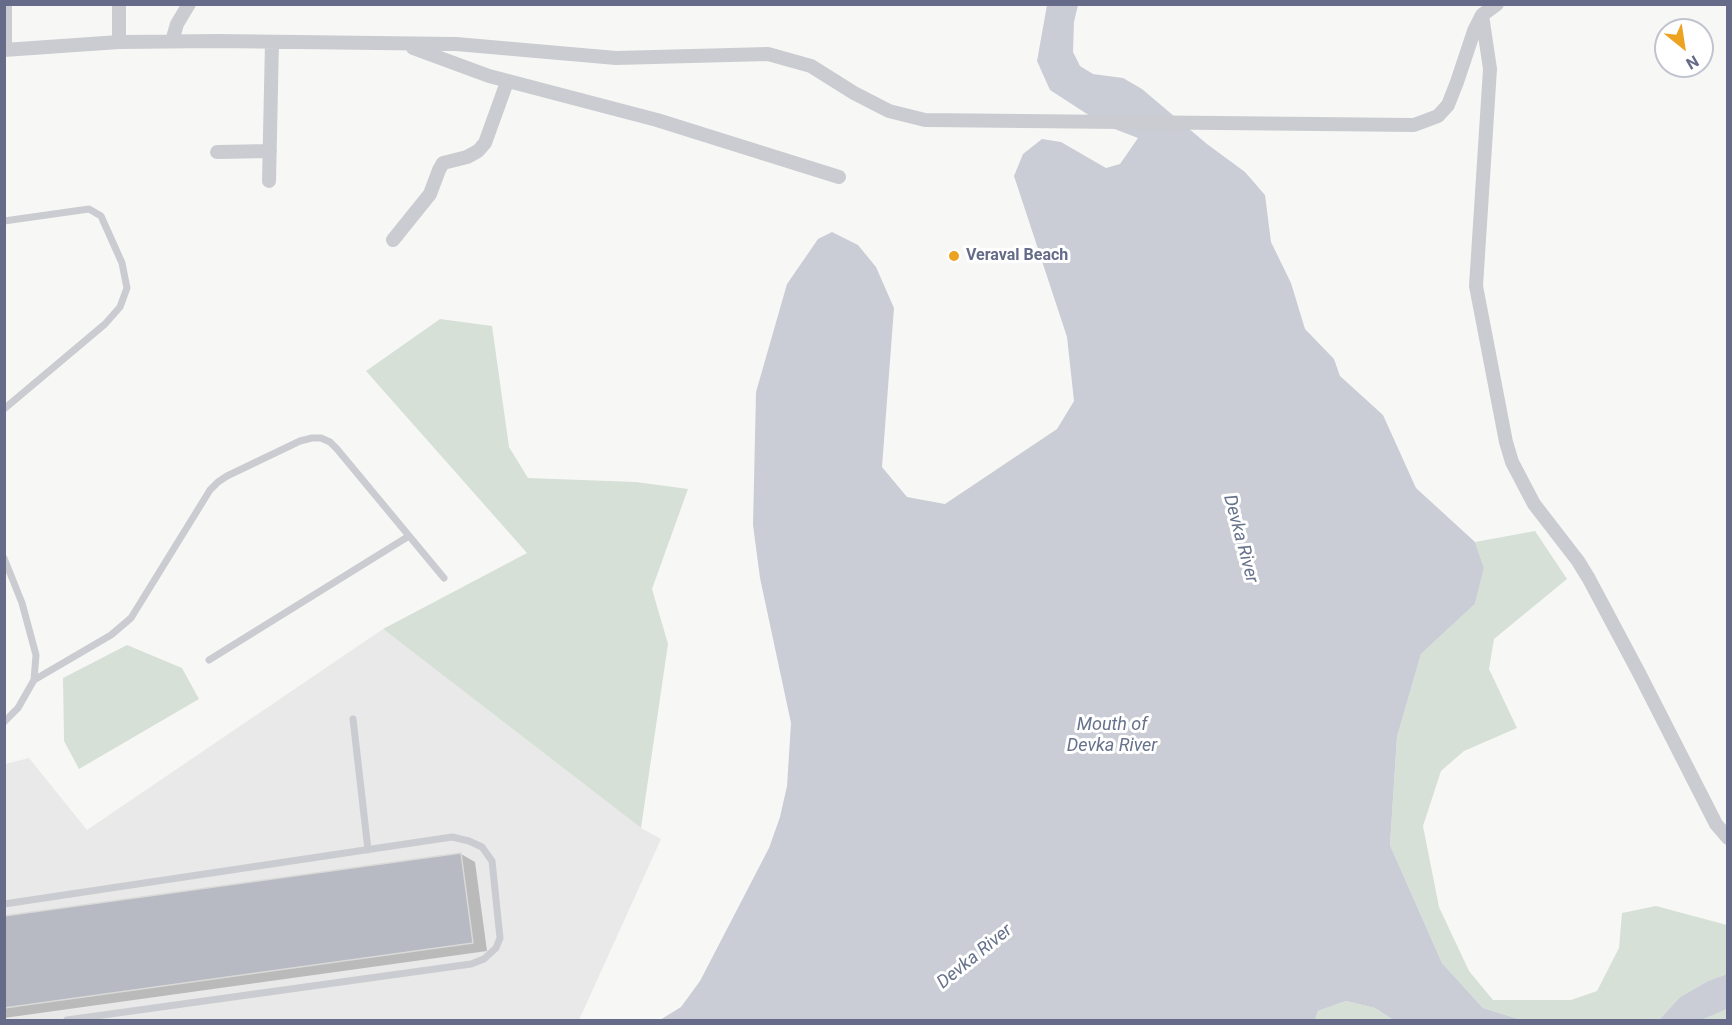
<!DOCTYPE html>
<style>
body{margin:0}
#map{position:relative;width:1732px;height:1025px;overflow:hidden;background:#f7f8f5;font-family:Roboto,sans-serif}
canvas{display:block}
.frame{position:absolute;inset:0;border:6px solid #656b88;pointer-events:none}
.north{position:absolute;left:1654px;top:18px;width:60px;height:60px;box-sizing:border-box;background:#fff;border:2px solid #c1c4cf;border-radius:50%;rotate:150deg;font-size:16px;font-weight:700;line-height:24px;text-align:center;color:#656b88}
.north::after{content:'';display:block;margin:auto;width:21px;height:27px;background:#eda321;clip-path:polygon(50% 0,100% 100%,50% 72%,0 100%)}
</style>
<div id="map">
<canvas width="1732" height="1025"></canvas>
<div class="frame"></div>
<div class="north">N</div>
</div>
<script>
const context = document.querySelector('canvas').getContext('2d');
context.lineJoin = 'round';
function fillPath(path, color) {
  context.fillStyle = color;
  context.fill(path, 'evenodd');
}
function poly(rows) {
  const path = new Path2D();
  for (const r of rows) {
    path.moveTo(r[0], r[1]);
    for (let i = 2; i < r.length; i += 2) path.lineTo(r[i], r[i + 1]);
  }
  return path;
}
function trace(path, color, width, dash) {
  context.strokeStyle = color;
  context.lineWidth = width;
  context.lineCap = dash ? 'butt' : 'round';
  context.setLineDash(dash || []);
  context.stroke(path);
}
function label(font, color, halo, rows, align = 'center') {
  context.font = font + ' Roboto,sans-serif';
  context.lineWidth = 6;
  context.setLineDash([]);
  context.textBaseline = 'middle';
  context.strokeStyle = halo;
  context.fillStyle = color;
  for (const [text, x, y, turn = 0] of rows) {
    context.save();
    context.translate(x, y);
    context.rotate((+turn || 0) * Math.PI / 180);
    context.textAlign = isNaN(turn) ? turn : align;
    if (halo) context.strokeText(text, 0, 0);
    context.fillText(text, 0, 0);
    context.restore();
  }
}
const built = poly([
 [383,629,641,828,661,839,579,1020,5,1020,5,764,29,758,87,830]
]);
const green = poly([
 [440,319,492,326,509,447,528,478,636,482,688,489,652,589,668,644,641,828,383,629,527,553,366,371],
 [1535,531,1567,579,1494,639,1489,669,1517,728,1464,751,1441,771,1423,826,1439,907,1469,971,1493,1000,1571,1000,1597,991,1619,948,1622,913,1656,906,1727,925,1727,974,1708,981,1680,997,1659,1020,1522,1020,1483,1008,1442,963,1390,845,1397,737,1421,654,1475,604,1484,568,1475,542],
 [127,645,182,668,199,699,79,769,64,741,63,678],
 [1346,1001,1375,1008,1393,1020,1315,1020,1318,1011],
 [1727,1009,1727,1020,1701,1020,1702,1019]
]);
const water = poly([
 [1047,5,1078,5,1074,22,1073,52,1080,66,1093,74,1123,78,1142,89,1207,144,1245,172,1265,195,1271,242,1291,283,1305,329,1334,359,1340,376,1383,415,1416,488,1475,542,1484,568,1475,604,1421,654,1397,737,1390,845,1442,963,1483,1008,1522,1020,1393,1020,1375,1008,1346,1001,1318,1011,1315,1020,660,1020,681,1007,700,981,769,848,780,817,787,786,791,723,760,578,753,525,756,392,787,284,818,239,832,232,858,245,876,267,894,308,882,467,907,497,945,504,1057,429,1074,401,1067,337,1014,176,1023,154,1042,139,1061,142,1106,168,1120,164,1138,138,1104,125,1050,90,1037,61],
 [1727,974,1727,1009,1701,1020,1659,1020,1680,997,1708,981]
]);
const shadow = poly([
 [461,854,475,862,487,951,4,1018,4,918]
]);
const building = poly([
 [461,853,473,943,4,1008,4,916,461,853]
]);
const lane = poly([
 [4,221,89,209,101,216,122,263,127,288,120,307,105,324,4,409],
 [4,558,22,603,36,655,34,680,18,708,4,722],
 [209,660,409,536],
 [34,680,111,635,131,618,210,490,218,482,227,476,300,441,312,438,321,438,330,442,337,449,444,578],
 [353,719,368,850],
 [4,904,452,837,469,841,482,847,492,861,500,938,496,948,484,959,471,964,67,1020]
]);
const street = poly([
 [1482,15,1490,69,1476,286,1506,442,1512,462,1534,504,1578,561,1589,579,1639,673,1716,824,1728,838],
 [172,41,177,24,189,4],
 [119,42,119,4],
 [413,48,489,76,657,120,839,177],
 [4,50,119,42,218,41,456,44,616,58,768,54,811,66,854,93,889,111,925,120,1414,125,1438,116,1448,105,1457,82,1474,31,1482,15,1497,4],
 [5,50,5,4],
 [217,152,270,151],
 [269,181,272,42],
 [393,240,430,194,439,170,443,163,467,157,478,151,485,143,507,82]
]);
const markers = [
 [954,256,6,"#eda321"]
];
const poiNames = [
 ["Veraval Beach",966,256]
];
const waterNames = [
 ["Devka River",1240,539,75],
 ["Mouth of",1112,725],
 ["Devka River",1112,746],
 ["Devka River",975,957,-39]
];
fillPath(built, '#e8e9e8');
fillPath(green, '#d6e0d7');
fillPath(water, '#cacdd6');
fillPath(shadow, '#0003');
fillPath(building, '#b7b9c3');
trace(building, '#d9dad8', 1.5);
trace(lane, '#cbccd1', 7);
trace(street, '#cbccd1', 14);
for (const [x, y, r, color] of markers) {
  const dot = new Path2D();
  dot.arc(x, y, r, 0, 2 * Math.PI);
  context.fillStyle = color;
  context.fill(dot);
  trace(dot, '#fff', 2);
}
label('bold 16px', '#656b88', '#fff', poiNames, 'left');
label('italic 18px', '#66728b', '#fff', waterNames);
</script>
